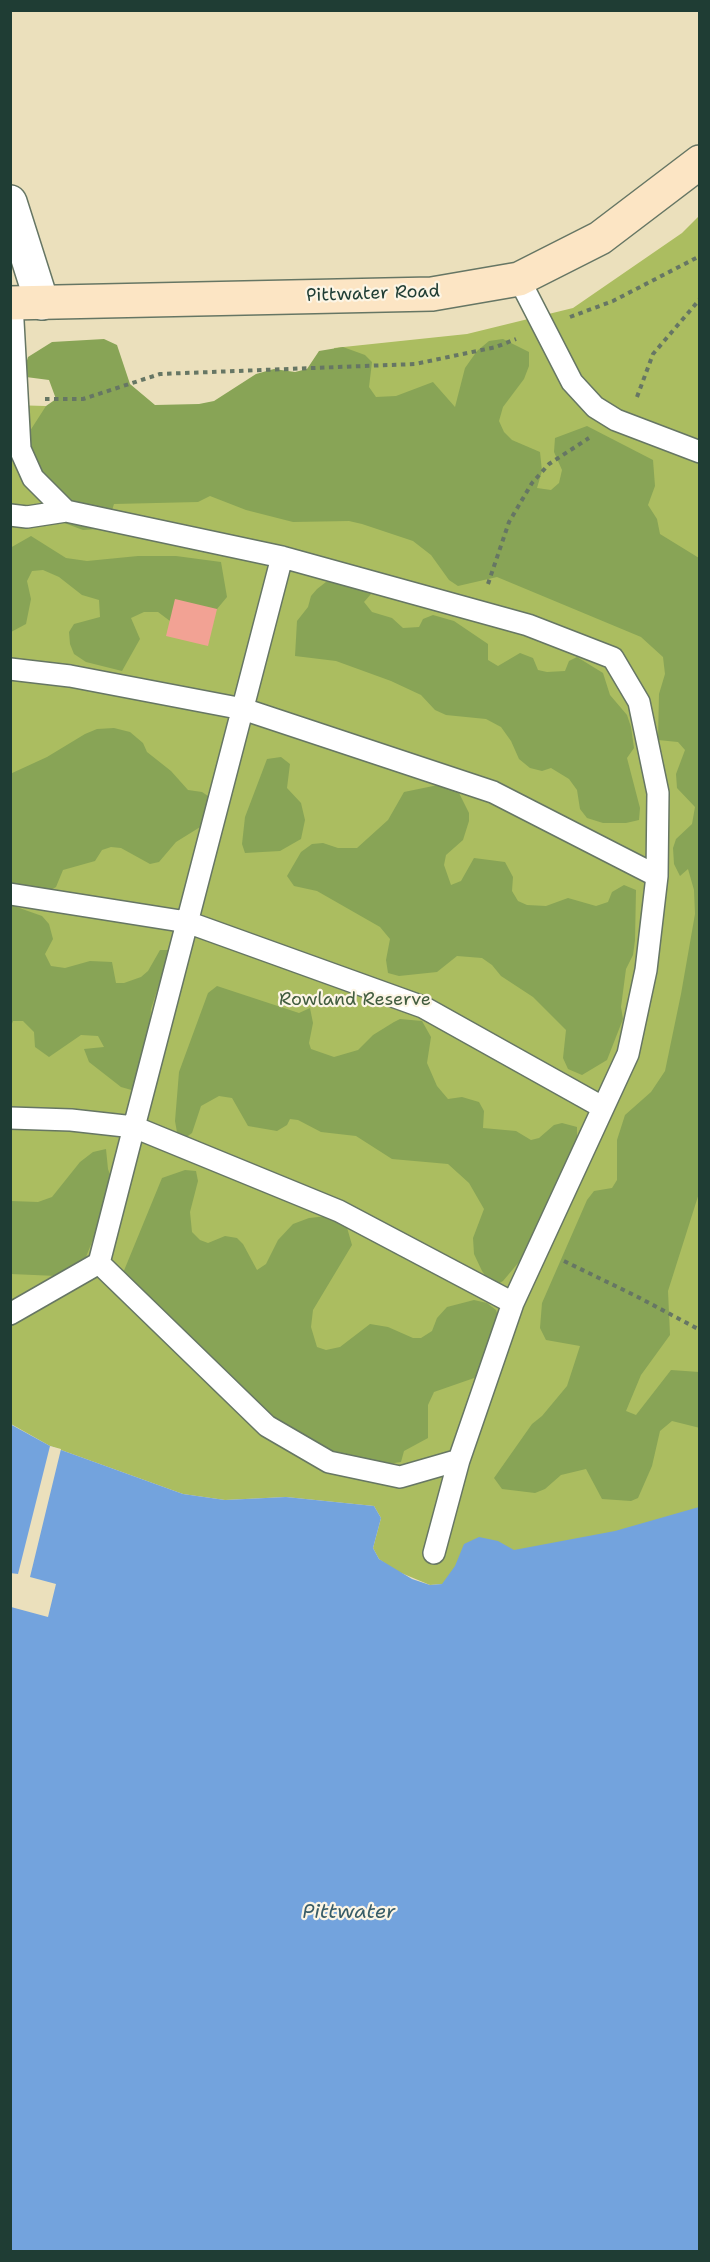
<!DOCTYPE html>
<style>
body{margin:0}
#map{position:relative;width:710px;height:2262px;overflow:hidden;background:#ebe0bc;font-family:"Shantell Sans",sans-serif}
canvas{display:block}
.frame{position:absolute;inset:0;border:12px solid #1f3d34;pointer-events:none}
</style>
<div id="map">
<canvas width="710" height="2262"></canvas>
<div class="frame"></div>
</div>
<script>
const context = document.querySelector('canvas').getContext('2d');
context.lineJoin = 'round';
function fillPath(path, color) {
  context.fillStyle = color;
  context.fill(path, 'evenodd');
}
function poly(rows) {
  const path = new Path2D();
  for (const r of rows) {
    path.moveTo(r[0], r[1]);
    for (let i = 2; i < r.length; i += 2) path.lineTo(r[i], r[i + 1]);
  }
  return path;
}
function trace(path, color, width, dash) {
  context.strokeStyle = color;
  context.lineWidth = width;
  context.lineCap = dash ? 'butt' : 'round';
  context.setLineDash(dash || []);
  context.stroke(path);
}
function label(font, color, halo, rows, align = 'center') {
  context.font = font + ' "Shantell Sans",sans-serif';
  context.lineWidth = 4.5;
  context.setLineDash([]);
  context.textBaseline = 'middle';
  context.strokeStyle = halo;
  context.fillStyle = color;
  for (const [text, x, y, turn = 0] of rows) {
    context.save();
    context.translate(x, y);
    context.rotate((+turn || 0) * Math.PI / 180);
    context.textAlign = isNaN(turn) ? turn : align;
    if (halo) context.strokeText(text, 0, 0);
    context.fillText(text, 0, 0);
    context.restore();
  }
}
const green = poly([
 [699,216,699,1696,442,1584,430,1585,394,1570,379,1559,373,1548,381,1518,374,1506,286,1497,225,1500,183,1494,50,1446,11,1424,11,405,286,413,337,428,334,348,467,334,573,308,682,233]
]);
const forest = poly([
 [104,339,117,345,130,384,155,405,199,404,214,401,256,374,274,369,295,372,307,369,319,351,343,347,365,355,372,362,369,387,376,397,396,396,433,382,455,407,465,368,477,351,489,341,503,339,529,352,529,366,524,379,503,407,499,421,504,432,512,440,540,452,542,471,537,488,551,490,559,483,562,470,554,452,555,438,587,426,653,460,655,486,648,505,657,519,660,534,699,558,700,1190,668,1291,670,1335,641,1375,626,1411,636,1415,671,1370,699,1372,700,1428,672,1421,660,1431,652,1466,638,1498,631,1501,602,1499,586,1469,561,1475,545,1489,535,1493,502,1489,494,1478,532,1424,542,1416,567,1386,580,1346,546,1340,540,1328,542,1303,587,1200,594,1191,612,1188,617,1180,617,1140,625,1115,651,1092,665,1071,681,994,695,914,694,890,688,869,680,876,674,864,673,848,676,839,692,824,695,807,677,788,676,774,685,750,678,742,658,740,659,694,665,674,663,657,641,637,497,577,458,586,449,580,431,555,413,541,362,524,349,521,293,522,246,510,210,496,198,502,114,504,107,526,97,529,83,530,59,521,33,478,28,434,46,406,56,399,49,380,26,377,25,367,28,357,52,342],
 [31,536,66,558,87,561,138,556,176,556,221,562,227,597,217,609,170,621,158,612,144,612,131,618,140,639,122,671,86,662,74,654,70,644,69,632,74,624,100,617,99,600,82,595,59,577,43,570,32,571,27,581,31,599,26,624,11,632,10,548],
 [337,580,360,585,371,594,364,602,372,612,392,618,403,628,419,627,423,619,433,615,454,621,488,644,488,660,498,666,520,653,533,658,538,670,547,672,565,671,569,661,577,657,603,673,610,695,627,715,631,727,634,748,627,758,640,808,639,820,626,823,603,823,587,818,580,809,577,790,569,779,551,768,542,771,530,768,519,759,511,741,501,727,486,719,446,715,435,710,421,695,391,681,336,661,295,656,297,621,308,607,311,596,317,589,326,582],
 [114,728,130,732,143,743,147,752,171,771,188,790,202,792,214,800,205,824,176,842,159,862,150,864,121,848,111,847,102,850,95,861,63,870,56,887,47,892,10,893,10,774,47,757,85,734,97,729],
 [281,757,290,764,287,788,301,803,305,820,301,839,280,851,245,853,242,844,245,817,267,759],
 [443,784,452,786,459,793,469,813,469,821,463,840,446,855,444,865,451,885,461,881,474,858,505,862,513,877,512,891,518,901,527,905,546,906,568,898,596,906,608,902,612,892,624,885,636,890,635,940,633,955,626,969,621,1007,623,1019,607,1060,582,1075,568,1069,563,1058,566,1030,533,997,501,976,492,965,482,958,457,956,437,972,399,976,388,973,386,960,390,939,380,927,317,891,294,886,287,876,301,852,312,844,323,843,338,848,357,848,388,820,404,792],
 [11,905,42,916,49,924,53,939,45,954,51,966,65,968,90,961,112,962,116,983,124,983,141,977,148,971,160,950,170,950,151,1009,150,1022,154,1041,135,1091,121,1087,89,1062,84,1049,104,1047,98,1036,81,1035,49,1057,35,1047,34,1032,23,1021,13,1021,11,1026],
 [217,986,299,1013,310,1008,313,1023,309,1043,311,1049,334,1057,358,1050,373,1035,394,1022,400,1019,422,1021,431,1037,427,1063,437,1086,448,1099,462,1097,479,1102,484,1111,483,1128,516,1131,531,1140,539,1138,554,1125,562,1123,577,1127,577,1142,529,1250,503,1281,498,1284,489,1281,482,1271,474,1254,473,1238,484,1209,469,1183,448,1164,392,1159,356,1136,321,1132,298,1120,290,1119,287,1125,277,1131,248,1126,232,1098,219,1096,201,1106,192,1133,185,1138,178,1138,175,1121,179,1072,208,993],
 [106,1149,108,1169,114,1186,84,1262,57,1276,11,1274,11,1201,38,1202,52,1197,80,1162,93,1152],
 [185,1170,196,1171,198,1181,190,1212,192,1232,200,1240,208,1243,225,1236,237,1238,243,1244,257,1270,266,1264,278,1240,293,1224,309,1218,328,1216,346,1224,352,1245,313,1310,311,1327,317,1347,326,1350,340,1347,370,1324,388,1327,413,1338,421,1338,432,1331,437,1318,447,1307,474,1300,487,1303,496,1310,503,1331,477,1377,434,1392,428,1405,428,1438,404,1451,401,1462,360,1468,240,1410,213,1390,172,1345,123,1273,162,1178]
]);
const water = poly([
 [10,1424,50,1446,183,1494,225,1500,286,1497,374,1506,381,1518,373,1548,379,1559,412,1579,430,1585,442,1584,455,1566,464,1544,479,1537,498,1541,514,1550,615,1531,699,1507,699,2251,11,2251]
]);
const pier = poly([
 [50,1446,61,1449,30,1577,56,1584,48,1617,11,1607,10,1573,18,1574]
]);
const building = poly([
 [175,599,217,609,208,646,166,636]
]);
const path = poly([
 [570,317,613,301,700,256],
 [637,397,653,354,700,299],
 [45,399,83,399,160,374,415,364,496,347,516,339],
 [488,584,509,522,532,483,549,464,589,438],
 [564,1261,636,1296,700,1330]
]);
const lane = poly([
 [519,279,572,382,595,407,616,420,700,452],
 [12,303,20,449,33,478,66,511],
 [10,515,27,517,66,511,282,557,528,625,613,658,639,702,658,793,657,876,646,970,628,1054,513,1303],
 [10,669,70,676,243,709,493,792,657,876],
 [10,894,187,922,423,1007,602,1107],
 [10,1118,71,1120,134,1127,339,1211,513,1303,459,1460,400,1477,329,1462,267,1426,99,1263,134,1127,282,557],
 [10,1314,99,1263],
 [434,1553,459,1460]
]);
const street = poly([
 [10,202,42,303]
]);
const secondary = poly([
 [10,303,432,294,519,279,600,238,700,162]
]);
const streetNames = [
 ["Pittwater Road",373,294,-2]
];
const parkNames = [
 ["Rowland Reserve",355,1000]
];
const waterNames = [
 ["Pittwater",349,1913]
];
fillPath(green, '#abbd60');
fillPath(forest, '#88a456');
fillPath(water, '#73a3dd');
fillPath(pier, '#ebe0bc');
fillPath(building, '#f2a294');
trace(lane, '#667664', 24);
trace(street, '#667664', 36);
trace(secondary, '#667664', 36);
trace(path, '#667664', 4, [4.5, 4.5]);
trace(lane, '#fff', 21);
trace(street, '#fff', 33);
trace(secondary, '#fce5c4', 33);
label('18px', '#1f3d34', '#fcf5e5', streetNames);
label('18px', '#425d3f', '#fcf5e5', parkNames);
label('italic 20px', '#385c67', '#fcf5e5', waterNames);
</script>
